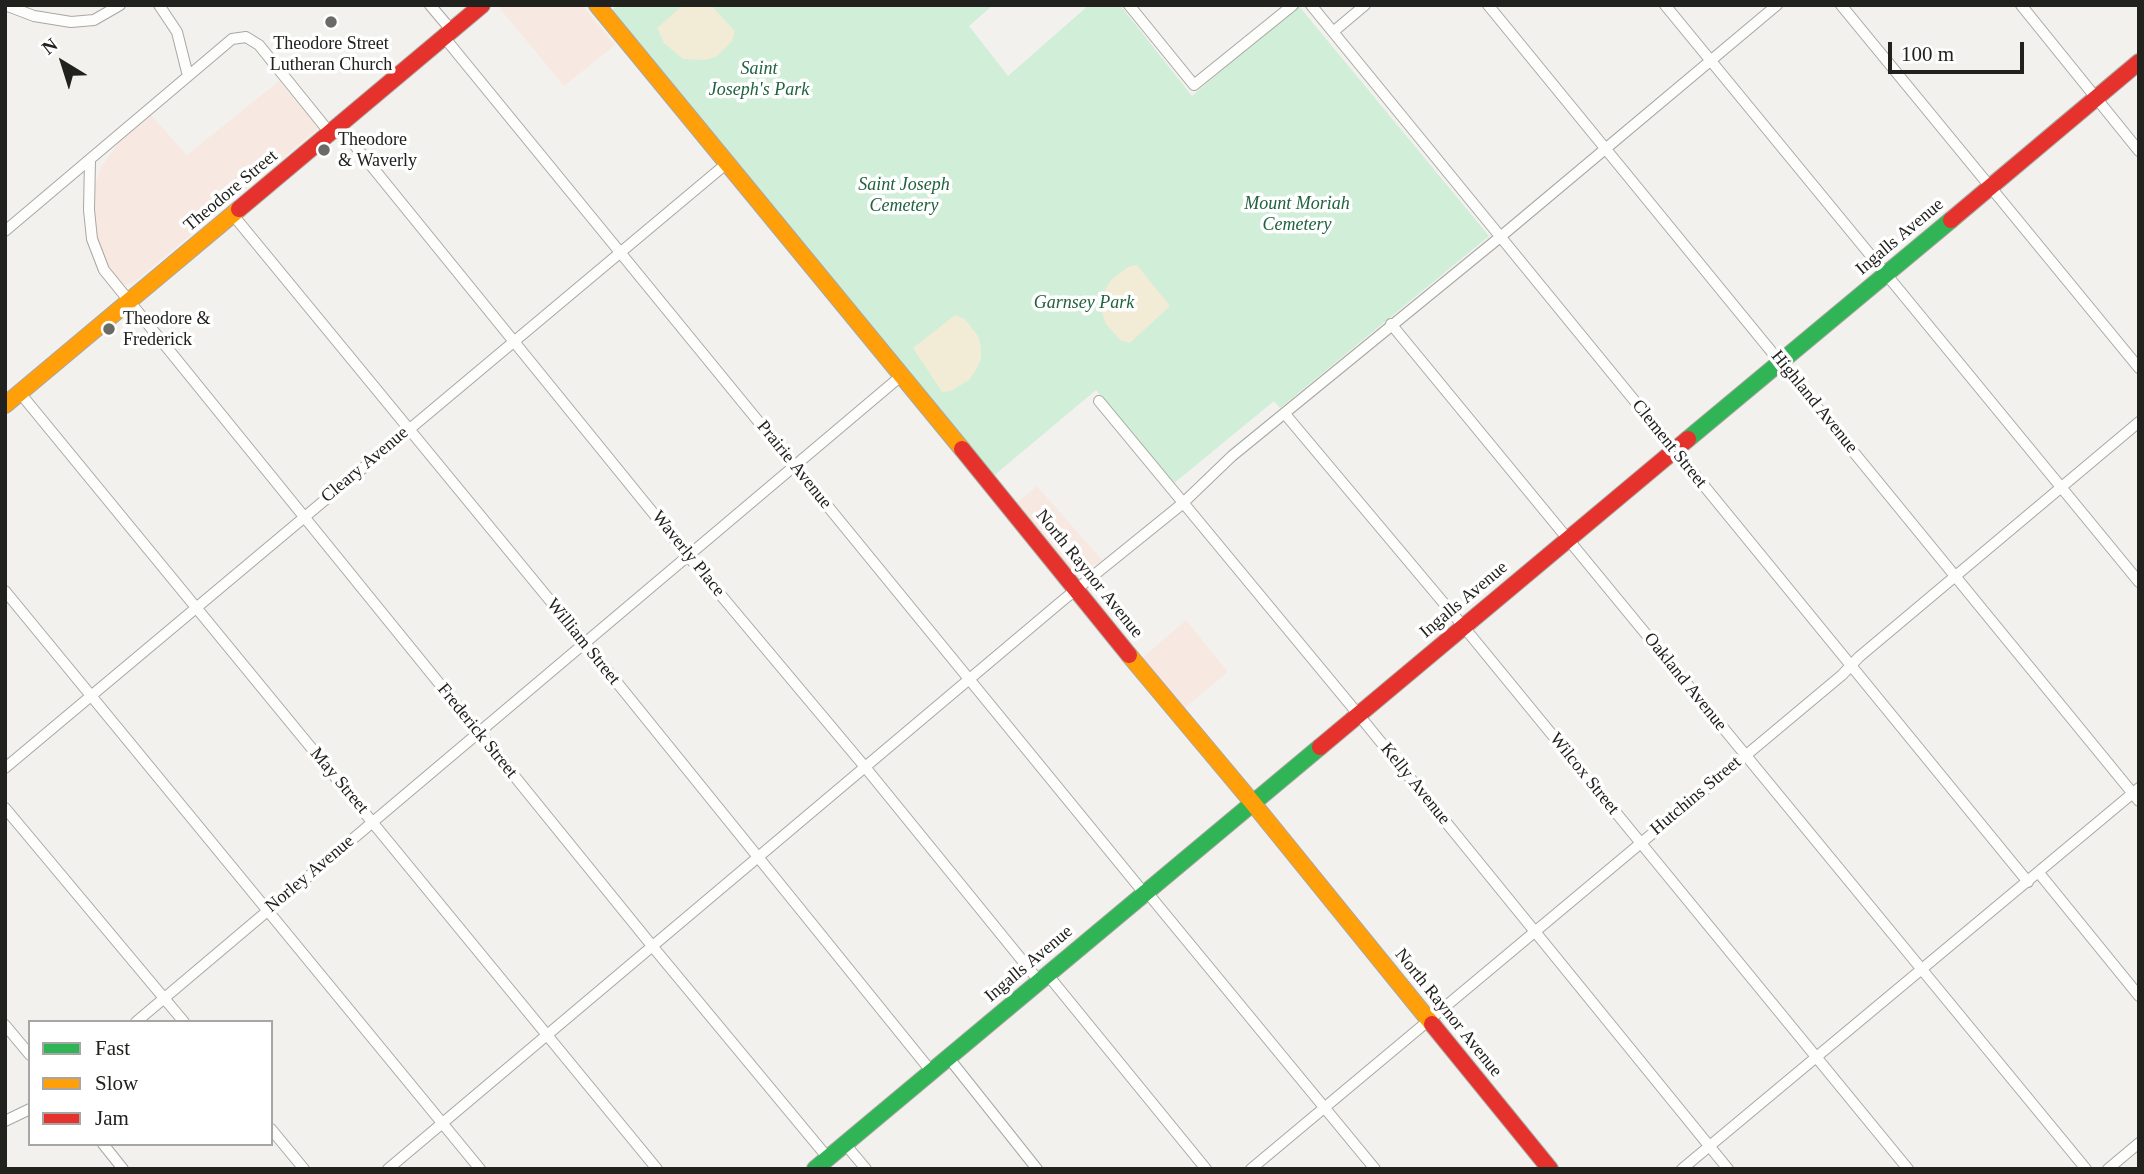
<!DOCTYPE html>
<style>
body{margin:0}
#map{position:relative;width:2144px;height:1174px;overflow:hidden;background:#f2f1ed;font-family:"Times New Roman",serif}
canvas{display:block}
.frame{position:absolute;inset:0;border:7px solid #21211e;pointer-events:none}
.legend{position:absolute;left:28px;top:1020px;width:245px;height:126px;box-sizing:border-box;background:#fff;border:2px solid #a6a6a5;margin:0;padding:9px 12px;list-style:none;font-size:21px;color:#21211e}
.legend li{display:flex;align-items:center;gap:14px;height:35px}
.legend b{width:35px;border:2px solid #a6a6a5}
.north{position:absolute;left:28px;top:28px;width:70px;height:70px;-webkit-text-stroke:5px #fff;paint-order:stroke;rotate:322deg;font-size:19px;font-weight:700;line-height:28px;text-align:center;color:#21211e}
.north::after{content:'';display:block;margin:auto;width:24px;height:32px;background:#21211e;clip-path:polygon(50% 0,100% 100%,50% 72%,0 100%)}
.scale{position:absolute;left:1888px;top:42px;width:136px;height:32px;box-sizing:border-box;border:4px solid #21211e;border-top:0;padding-left:9px;font-size:21px;line-height:24px;white-space:nowrap;color:#21211e;-webkit-text-stroke:5px #fff;paint-order:stroke}
</style>
<div id="map">
<canvas width="2144" height="1174"></canvas>
<div class="frame"></div>
<ul class="legend">
<li><b style="height:9px;background:#30b455"></b>Fast</li>
<li><b style="height:9px;background:#ff9f0a"></b>Slow</li>
<li><b style="height:9px;background:#e5322d"></b>Jam</li>
</ul>
<div class="north">N</div>
<div class="scale">100 m</div>
</div>
<script>
const context = document.querySelector('canvas').getContext('2d');
context.lineJoin = 'round';
function fillPath(path, color) {
  context.fillStyle = color;
  context.fill(path, 'evenodd');
}
function poly(rows) {
  const path = new Path2D();
  for (const r of rows) {
    path.moveTo(r[0], r[1]);
    for (let i = 2; i < r.length; i += 2) path.lineTo(r[i], r[i + 1]);
  }
  return path;
}
function trace(path, color, width, dash) {
  context.strokeStyle = color;
  context.lineWidth = width;
  context.lineCap = dash ? 'butt' : 'round';
  context.setLineDash(dash || []);
  context.stroke(path);
}
function label(font, color, halo, rows, align = 'center') {
  context.font = font + ' "Times New Roman",serif';
  context.lineWidth = 7;
  context.setLineDash([]);
  context.textBaseline = 'middle';
  context.strokeStyle = halo;
  context.fillStyle = color;
  for (const [text, x, y, turn = 0] of rows) {
    context.save();
    context.translate(x, y);
    context.rotate((+turn || 0) * Math.PI / 180);
    context.textAlign = isNaN(turn) ? turn : align;
    if (halo) context.strokeText(text, 0, 0);
    context.fillText(text, 0, 0);
    context.restore();
  }
}
const commercial = poly([
 [497,5,582,5,615,45,564,86],
 [279,81,319,128,133,283,122,285,115,280,96,245,93,209,94,189,101,167,120,141,151,115,187,155],
 [1037,486,1102,560,1075,578,1014,505],
 [1186,620,1228,672,1182,710,1141,659]
]);
const green = poly([
 [618,5,993,5,969,26,1008,76,1089,5,1120,5,1192,96,1298,5,1489,236,1280,408,1274,401,1173,484,1096,390,991,478,610,12]
]);
const sand = poly([
 [683,5,711,5,735,31,732,41,717,56,706,60,683,59,664,43,657,28],
 [1137,265,1170,306,1130,343,1120,340,1106,324,1102,313,1102,301,1105,290,1111,280,1128,267],
 [955,315,965,319,978,336,981,347,981,359,976,370,969,380,951,391,942,392,913,348]
]);
const street = poly([
 [5,5,34,16,71,22,94,20,120,5],
 [159,5,177,32,188,76],
 [430,5,452,31],
 [1129,5,1194,85,1293,5],
 [1311,5,2028,882],
 [1488,5,2139,801],
 [1665,5,2139,582],
 [1841,5,2139,368],
 [2021,5,2139,151],
 [1333,32,1365,5],
 [444,37,1144,893],
 [339,126,688,556,865,767,1039,981],
 [90,160,89,210,92,239,104,270,653,947,828,1158],
 [233,215,585,643,931,1071],
 [5,231,232,39,246,37,259,45,330,133],
 [1391,324,2086,1169],
 [20,393,657,1169],
 [1099,401,1358,714,1728,1169],
 [1285,414,1463,626,1908,1169],
 [5,591,480,1169],
 [5,768,726,164],
 [5,808,184,1022],
 [2039,873,2139,996],
 [1146,891,1375,1169],
 [1047,974,1206,1169],
 [136,1022,901,376],
 [5,1025,30,1055],
 [948,1057,1037,1169],
 [5,1121,30,1109],
 [271,1129,304,1169],
 [103,1144,123,1169],
 [845,1144,866,1169],
 [388,1169,1062,601,1182,504,1232,456,1499,238,1777,5],
 [1251,1169,1842,675,1859,657,2139,422],
 [1682,1169,2139,788],
 [2108,1169,2139,1143]
]);
const fast = poly([
 [1688,439,1951,220],
 [815,1169,1320,747]
]);
const slow = poly([
 [597,5,962,449],
 [5,405,239,209],
 [1129,655,1252,802,1432,1024]
]);
const jam = poly([
 [239,209,482,5],
 [1951,220,2139,62],
 [962,449,1129,655],
 [1320,747,1688,439],
 [1432,1024,1550,1169]
]);
const markers = [
 [331,22,7,"#6a6a66"],
 [324,150,7,"#6a6a66"],
 [109,329,7,"#6a6a66"]
];
const poiNames = [
 ["Theodore Street",331,44,"center"],
 ["Lutheran Church",331,65,"center"],
 ["Theodore",338,140],
 ["& Waverly",338,161],
 ["Theodore &",123,319],
 ["Frederick",123,340]
];
const parkNames = [
 ["Saint",759,69],
 ["Joseph's Park",759,90],
 ["Saint Joseph",904,185],
 ["Cemetery",904,206],
 ["Mount Moriah",1297,204],
 ["Cemetery",1297,225],
 ["Garnsey Park",1084,303]
];
const streetNames = [
 ["Theodore Street",231,191,-40],
 ["Ingalls Avenue",1900,237,-40],
 ["Highland Avenue",1814,402,51],
 ["Clement Street",1669,444,51],
 ["Cleary Avenue",365,465,-40],
 ["Prairie Avenue",794,465,51],
 ["Waverly Place",688,554,51],
 ["North Raynor Avenue",1089,574,51],
 ["Ingalls Avenue",1464,600,-40],
 ["William Street",583,642,51],
 ["Oakland Avenue",1685,682,51],
 ["Frederick Street",477,731,51],
 ["Wilcox Street",1584,774,51],
 ["May Street",339,781,50],
 ["Kelly Avenue",1415,784,51],
 ["Hutchins Street",1696,796,-40],
 ["Norley Avenue",310,874,-40],
 ["Ingalls Avenue",1029,964,-40],
 ["North Raynor Avenue",1448,1013,51]
];
fillPath(commercial, '#f7e9e1');
fillPath(green, '#d0eed8');
fillPath(sand, '#f2ecd6');
trace(street, '#a8a7a4', 12);
trace(fast, '#a8a7a4', 18);
trace(slow, '#a8a7a4', 18);
trace(jam, '#a8a7a4', 18);
trace(street, '#fdfdfc', 10);
trace(fast, '#30b455', 16);
trace(slow, '#ff9f0a', 16);
trace(jam, '#e5322d', 16);
for (const [x, y, r, color] of markers) {
  const dot = new Path2D();
  dot.arc(x, y, r, 0, 2 * Math.PI);
  context.fillStyle = color;
  context.fill(dot);
  trace(dot, '#fff', 2.5);
}
label('18px', '#21211e', '#fff', poiNames, 'left');
label('italic 18px', '#20623e', '#fff', parkNames);
label('18px', '#21211e', '#fff', streetNames);
</script>
